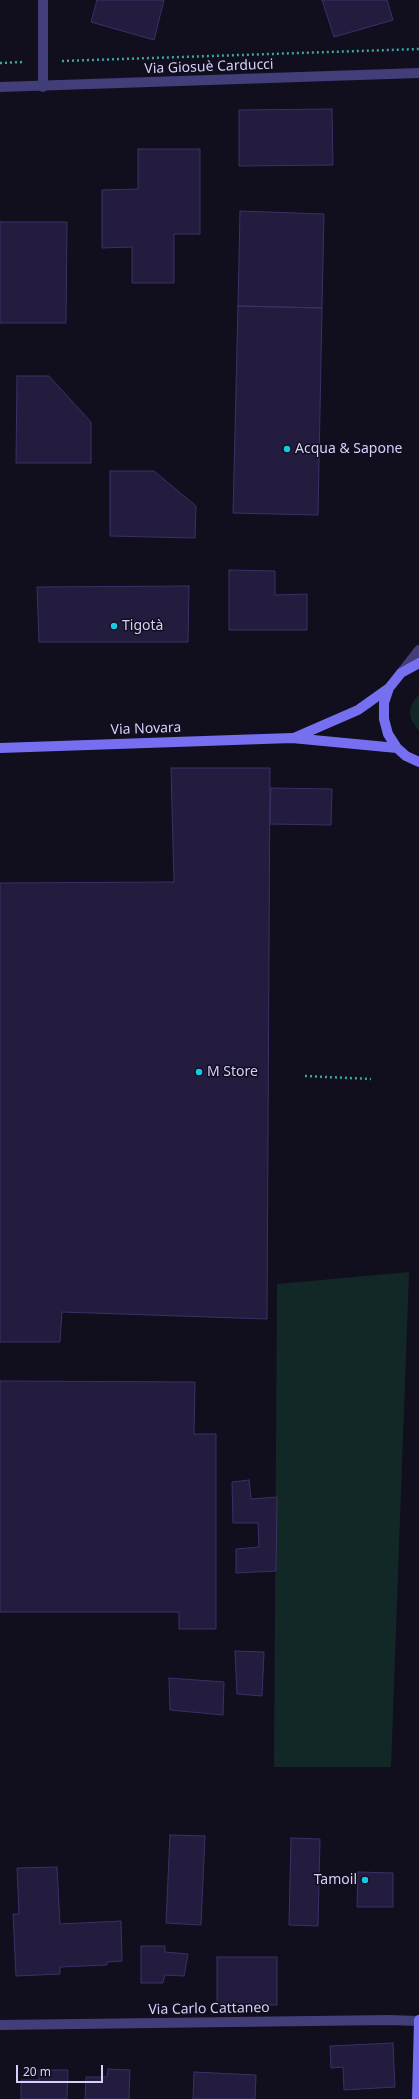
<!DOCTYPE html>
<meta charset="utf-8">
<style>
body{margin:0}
#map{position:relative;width:419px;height:2099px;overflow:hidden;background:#110e1e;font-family:"Noto Sans",sans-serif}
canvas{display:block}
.scale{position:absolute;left:16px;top:2065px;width:87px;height:18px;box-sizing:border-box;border:2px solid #d6d0fb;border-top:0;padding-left:5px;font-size:12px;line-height:14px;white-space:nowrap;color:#d6d0fb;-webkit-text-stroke:3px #110e1e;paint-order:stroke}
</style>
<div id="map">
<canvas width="419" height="2099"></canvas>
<div class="scale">20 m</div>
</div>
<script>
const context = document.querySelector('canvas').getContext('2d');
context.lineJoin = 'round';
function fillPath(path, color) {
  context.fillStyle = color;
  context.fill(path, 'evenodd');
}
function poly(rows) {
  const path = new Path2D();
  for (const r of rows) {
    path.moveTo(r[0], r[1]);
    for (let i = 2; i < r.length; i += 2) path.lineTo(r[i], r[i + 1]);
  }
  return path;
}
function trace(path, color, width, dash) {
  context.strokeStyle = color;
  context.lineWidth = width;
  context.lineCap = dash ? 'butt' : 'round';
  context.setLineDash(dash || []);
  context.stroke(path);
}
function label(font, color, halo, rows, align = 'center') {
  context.font = font + ' "Noto Sans",sans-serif';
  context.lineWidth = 3;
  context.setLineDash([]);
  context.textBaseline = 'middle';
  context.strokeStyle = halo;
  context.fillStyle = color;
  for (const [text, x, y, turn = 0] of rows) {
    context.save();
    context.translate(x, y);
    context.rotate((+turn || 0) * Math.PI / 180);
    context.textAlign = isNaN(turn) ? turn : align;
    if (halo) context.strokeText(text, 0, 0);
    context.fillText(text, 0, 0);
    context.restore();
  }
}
const green = poly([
 [419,694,419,731,411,719,410,711,412,704],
 [409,1272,391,1767,274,1767,277,1284]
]);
const building = poly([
 [97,0,164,0,154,40,91,22,97,0],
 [322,0,387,0,393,20,334,37,322,0],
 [332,109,333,165,239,166,239,110,332,109],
 [138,149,200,149,200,234,174,234,174,283,132,283,132,247,102,248,102,190,138,189,138,149],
 [240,211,324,214,322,308,238,306,240,211],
 [0,222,67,222,66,323,0,323,0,222],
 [238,306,322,308,318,515,233,513,238,306],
 [17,376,49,376,91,422,91,463,16,463,17,376],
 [110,471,154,471,196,506,195,538,110,536,110,471],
 [229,570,275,571,275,595,307,594,307,630,229,630,229,570],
 [189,586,188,642,39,642,37,587,189,586],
 [171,768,270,768,267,1319,62,1312,60,1342,0,1342,0,883,174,882,171,768],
 [271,788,332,789,331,825,270,824,271,788],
 [0,1381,195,1382,194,1434,216,1434,216,1629,179,1629,179,1612,0,1612,0,1381],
 [249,1480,251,1499,277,1497,276,1571,236,1573,236,1549,259,1547,258,1523,233,1523,232,1482,249,1480],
 [235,1651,264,1652,262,1696,237,1694,235,1651],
 [169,1678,224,1682,223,1715,170,1710,169,1678],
 [170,1835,205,1836,201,1925,166,1923,170,1835],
 [291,1838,320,1839,318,1926,289,1925,291,1838],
 [57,1867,60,1924,121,1921,122,1961,107,1962,107,1965,60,1967,60,1974,16,1976,13,1914,19,1914,17,1868,57,1867],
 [358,1872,393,1873,393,1907,357,1907,358,1872],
 [141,1946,165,1946,165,1952,188,1954,184,1976,165,1975,163,1983,141,1983,141,1946],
 [217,1957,277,1957,277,2005,217,2005,217,1957],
 [393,2043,395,2087,344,2090,343,2067,331,2068,330,2046,393,2043],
 [108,2069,130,2070,129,2099,85,2099,86,2077,107,2077,108,2069],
 [39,2070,68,2070,67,2099,21,2099,21,2080,39,2080,39,2070],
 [194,2072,256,2075,255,2099,193,2099,194,2072]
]);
const path = poly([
 [62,61,419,49],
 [0,63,23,62],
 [305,1076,371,1079]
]);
const lane = poly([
 [43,0,43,87]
]);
const street = poly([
 [0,87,419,73],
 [401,673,419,650],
 [0,2025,389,2020,419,2021]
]);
const secondary = poly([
 [419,663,401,673,389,688,384,703,384,719,388,734,397,748,406,756,419,762],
 [296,737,358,710,389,688],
 [0,748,292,738,397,748],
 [417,2099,419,2020]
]);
const markers = [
 [287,449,4,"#15c9e1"],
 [114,626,4,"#15c9e1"],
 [199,1072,4,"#15c9e1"],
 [365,1880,4,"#15c9e1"]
];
const streetNames = [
 ["Via Giosuè Carducci",209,67,-2],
 ["Via Novara",146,729,-2],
 ["Via Carlo Cattaneo",209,2009,-1]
];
const poiNames = [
 ["Acqua & Sapone",295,449],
 ["Tigotà",122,626],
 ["M Store",207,1072],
 ["Tamoil",357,1880,"right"]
];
fillPath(green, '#122827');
fillPath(building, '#241c3e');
trace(building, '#3c3067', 1);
trace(path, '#39a6a1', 2.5, [2, 3]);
trace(lane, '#413e79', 10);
trace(street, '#413e79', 10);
trace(secondary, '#7670f1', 10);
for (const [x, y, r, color] of markers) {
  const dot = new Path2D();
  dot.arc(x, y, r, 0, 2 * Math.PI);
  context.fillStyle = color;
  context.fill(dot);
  trace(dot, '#110e1e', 1.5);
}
label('14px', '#d6d0fb', '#110e1e', streetNames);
label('14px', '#d6d0fb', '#110e1e', poiNames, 'left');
</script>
